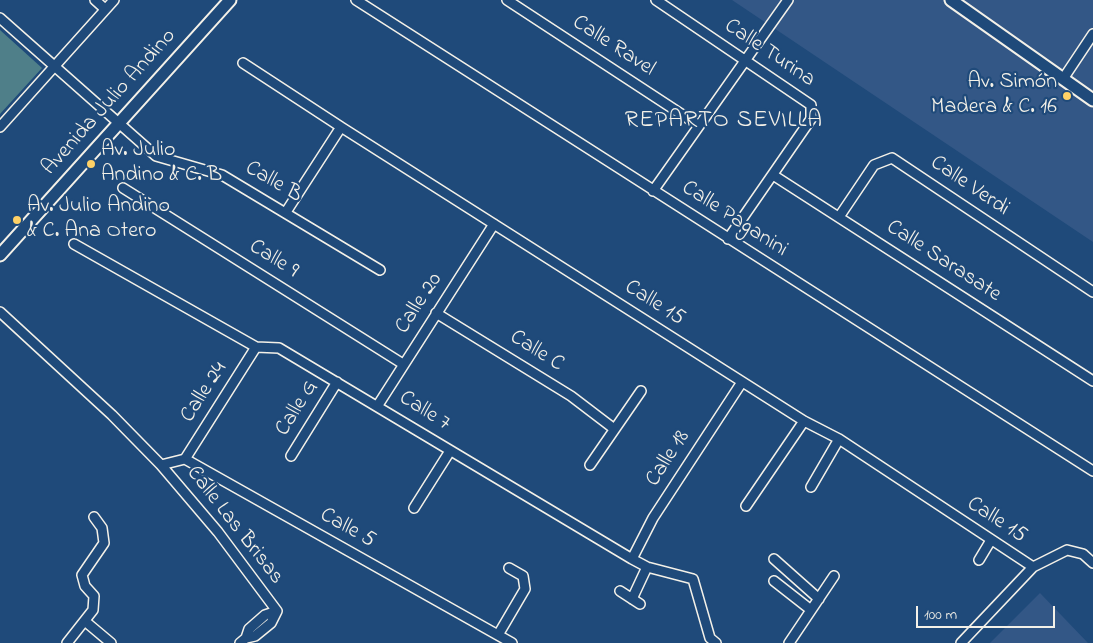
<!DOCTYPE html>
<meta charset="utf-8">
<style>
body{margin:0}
#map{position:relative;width:1093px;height:643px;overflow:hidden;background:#1f4a7a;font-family:"Indie Flower",sans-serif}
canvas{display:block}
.scale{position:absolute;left:916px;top:606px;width:139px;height:22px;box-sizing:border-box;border:2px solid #f4f1e8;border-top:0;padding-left:6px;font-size:15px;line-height:18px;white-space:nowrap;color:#f4f1e8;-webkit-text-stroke:4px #1f4a7a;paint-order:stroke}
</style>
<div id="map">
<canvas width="1093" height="643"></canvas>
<div class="scale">100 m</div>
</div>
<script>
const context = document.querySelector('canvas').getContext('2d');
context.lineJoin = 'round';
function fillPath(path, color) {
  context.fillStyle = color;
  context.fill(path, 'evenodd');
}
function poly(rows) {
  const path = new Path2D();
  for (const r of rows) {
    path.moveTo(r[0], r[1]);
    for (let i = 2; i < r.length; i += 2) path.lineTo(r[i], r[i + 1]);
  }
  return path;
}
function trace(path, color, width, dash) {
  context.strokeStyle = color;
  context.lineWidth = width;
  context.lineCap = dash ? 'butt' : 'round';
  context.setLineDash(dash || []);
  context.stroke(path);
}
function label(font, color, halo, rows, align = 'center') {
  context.font = font + ' "Indie Flower",sans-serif';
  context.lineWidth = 4.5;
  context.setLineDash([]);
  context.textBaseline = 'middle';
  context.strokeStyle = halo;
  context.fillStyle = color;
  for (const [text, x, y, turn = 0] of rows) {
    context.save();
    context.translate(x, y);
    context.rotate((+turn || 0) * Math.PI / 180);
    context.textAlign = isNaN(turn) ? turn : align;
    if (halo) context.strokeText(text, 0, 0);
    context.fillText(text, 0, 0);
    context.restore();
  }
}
const built = poly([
 [732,0,1093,0,1093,242],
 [1040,593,1088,643,990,643]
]);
const green = poly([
 [0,30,42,68,0,114]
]);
const minor = poly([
 [95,0,105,9],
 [356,0,1093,471],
 [507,0,698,125],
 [656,0,811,105,811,119,728,239],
 [0,18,156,156,222,175,380,270],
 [243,63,341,127],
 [1063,79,1093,34],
 [0,127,114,0],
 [773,175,1093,381],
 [123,188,403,364],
 [653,191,788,0],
 [286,212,341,127,804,421,839,439,1033,567],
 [839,217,874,165,892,158,1093,292],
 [74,244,256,347,279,348,632,559,647,567,693,579,710,638,716,643],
 [0,312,112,415,161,465,218,532,277,611],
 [436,313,571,396,613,428],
 [378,405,494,224],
 [291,456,337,382],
 [185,459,256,347],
 [161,465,185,459,512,643],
 [590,465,641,391],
 [811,487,839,439],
 [746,506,804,421],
 [414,508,450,451],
 [632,559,653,518,742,382],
 [774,559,819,599],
 [979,560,991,540],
 [774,581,811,610],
 [620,591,640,604],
 [632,599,647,567],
 [86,622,111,643],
 [498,635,525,589,523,576,509,568],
 [246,638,249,629,265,615,277,611],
 [67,643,93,610,94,596,85,586,82,575,104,543,102,528,94,517],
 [240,643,246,638,255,636,271,623,277,611],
 [789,643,834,576],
 [961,643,1033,567,1067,550,1083,554,1093,563]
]);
const tertiary = poly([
 [951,0,1093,100],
 [0,255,230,0]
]);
const markers = [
 [1067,96,5,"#ffd166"],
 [91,164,5,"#ffd166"],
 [17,220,5,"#ffd166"]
];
const streetNames = [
 ["Calle Ravel",613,47,33],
 ["Calle Turina",769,54,34],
 ["Avenida Julio Andino",110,103,-48],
 ["Calle B",273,183,30],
 ["Calle Verdi",969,187,34],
 ["Calle Paganini",734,220,33],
 ["Calle 9",273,260,32],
 ["Calle Sarasate",943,262,33],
 ["Calle 20",420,304,-57],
 ["Calle 15",654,304,32],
 ["Calle C",536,352,32],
 ["Calle 24",205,393,-57],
 ["Calle G",298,409,-58],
 ["Calle 7",424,412,32],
 ["Calle 18",669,459,-57],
 ["Calle 15",996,521,33],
 ["Calle Las Brisas",234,526,52],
 ["Calle 5",347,529,29]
];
const poiNames = [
 ["Av. Simón",1057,83,"right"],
 ["Madera & C. 16",1057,108,"right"],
 ["Av. Julio",101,151],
 ["Andino & C. B",101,176],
 ["Av. Julio Andino",27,207],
 ["& C. Ana Otero",27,232]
];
const neighbourhoodNames = [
 ["REPARTO SEVILLA",724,122]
];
fillPath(built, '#335786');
fillPath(green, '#4f7f89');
trace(minor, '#f4f1e8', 12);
trace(tertiary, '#f4f1e8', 15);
trace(minor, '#1f4a7a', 9);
trace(tertiary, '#1f4a7a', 11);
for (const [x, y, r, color] of markers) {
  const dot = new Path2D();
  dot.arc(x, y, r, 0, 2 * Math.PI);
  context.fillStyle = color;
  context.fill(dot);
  trace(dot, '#1f4a7a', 2);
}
label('22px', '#f4f1e8', '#1f4a7a', streetNames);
label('22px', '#f4f1e8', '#1f4a7a', poiNames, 'left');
context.letterSpacing = '1px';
label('24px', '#f4f1e8', '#1f4a7a', neighbourhoodNames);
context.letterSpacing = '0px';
</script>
